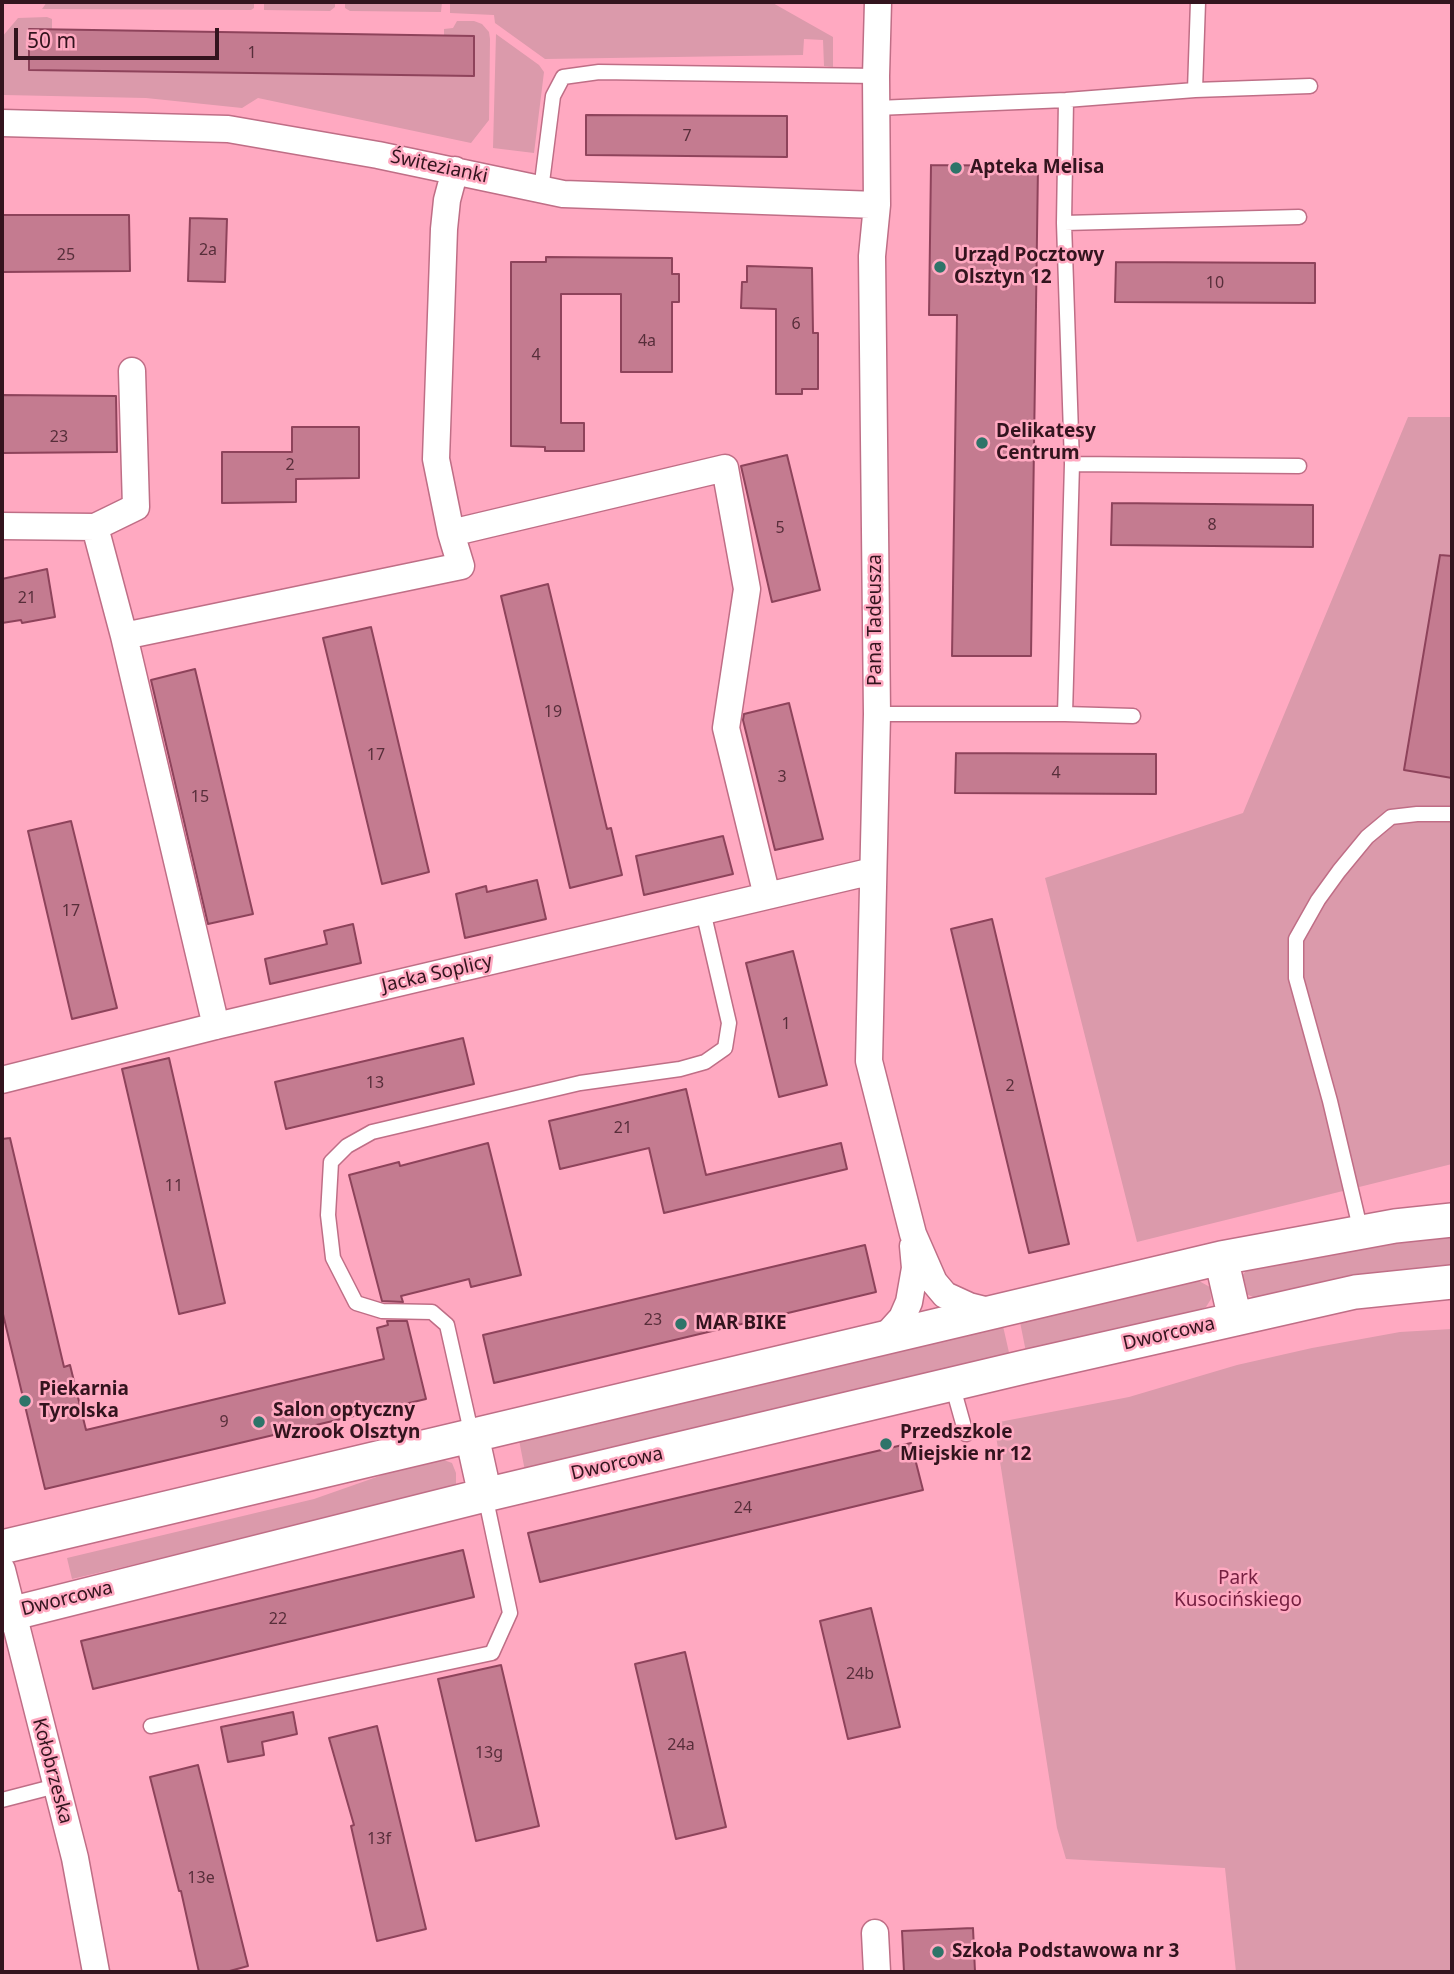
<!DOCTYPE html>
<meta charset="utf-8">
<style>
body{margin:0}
#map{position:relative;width:1454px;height:1974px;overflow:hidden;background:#ffa9c1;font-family:"Noto Sans",sans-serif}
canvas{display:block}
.frame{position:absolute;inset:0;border:4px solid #33141e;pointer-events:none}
.scale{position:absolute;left:14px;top:28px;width:205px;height:32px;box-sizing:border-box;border:4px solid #33141e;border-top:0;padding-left:9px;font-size:21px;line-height:24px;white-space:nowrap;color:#33141e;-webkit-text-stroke:5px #ffa9c1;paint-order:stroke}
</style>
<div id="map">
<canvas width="1454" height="1974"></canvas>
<div class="frame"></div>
<div class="scale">50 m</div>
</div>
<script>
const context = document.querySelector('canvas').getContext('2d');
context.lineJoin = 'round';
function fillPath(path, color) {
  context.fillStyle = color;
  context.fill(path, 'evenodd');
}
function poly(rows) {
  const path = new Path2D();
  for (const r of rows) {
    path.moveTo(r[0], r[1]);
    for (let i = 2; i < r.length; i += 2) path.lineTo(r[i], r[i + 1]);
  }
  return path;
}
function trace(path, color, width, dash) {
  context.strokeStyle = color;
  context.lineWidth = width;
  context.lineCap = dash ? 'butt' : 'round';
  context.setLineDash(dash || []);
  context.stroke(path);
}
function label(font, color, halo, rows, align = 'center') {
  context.font = font + ' "Noto Sans",sans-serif';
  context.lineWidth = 5;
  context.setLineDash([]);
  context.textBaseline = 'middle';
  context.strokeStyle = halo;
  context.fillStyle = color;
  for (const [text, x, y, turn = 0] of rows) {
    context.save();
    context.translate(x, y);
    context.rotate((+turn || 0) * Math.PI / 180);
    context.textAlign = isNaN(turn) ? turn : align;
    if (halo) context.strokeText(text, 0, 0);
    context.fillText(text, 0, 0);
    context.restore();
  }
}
const green = poly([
 [47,2,254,2,254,8,251,10,42,9],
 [264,2,335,2,335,7,330,11,264,10],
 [345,2,442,2,441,12,350,11,345,8],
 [450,2,771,2,833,37,833,67,824,66,823,40,804,39,803,55,545,59,495,23,494,15,450,13],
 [47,17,52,19,52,30,29,30,29,70,474,76,474,36,444,35,444,29,453,28,457,21,474,21,482,24,489,32,490,39,489,120,471,143,258,98,242,108,146,98,4,95,2,92,2,37,18,18],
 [496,34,539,65,544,72,534,153,493,148],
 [1408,417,1452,417,1452,1164,1137,1242,1045,878,1243,813],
 [1452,1236,1452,1268,1270,1296,1253,1297,1246,1294,1241,1284,1241,1277,1249,1267,1367,1244],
 [1199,1281,1210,1287,1211,1299,1206,1307,1196,1311,1026,1352,1020,1322,1181,1282],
 [1003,1326,1010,1357,525,1471,519,1440],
 [1452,1329,1452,1972,1236,1972,1225,1868,1066,1859,1057,1828,994,1423,1129,1397,1237,1365,1312,1348,1400,1332],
 [441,1459,452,1463,456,1473,456,1484,444,1492,72,1579,67,1558,314,1499,391,1472]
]);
const building = poly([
 [29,29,474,36,474,76,29,70,29,29],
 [586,115,787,116,787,157,586,155,586,115],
 [931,165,1038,166,1031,656,952,656,957,315,929,315,931,165],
 [2,215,129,215,130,271,2,272,2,215],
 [190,218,227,219,225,282,188,281,190,218],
 [546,257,672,258,672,274,679,274,679,302,672,302,672,372,621,372,621,294,561,294,561,423,584,423,584,451,545,451,545,447,511,446,511,262,546,262,546,257],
 [1116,262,1315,263,1315,303,1115,302,1116,262],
 [747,266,812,268,813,333,818,333,818,389,802,389,802,394,776,394,776,309,741,308,742,282,747,282,747,266],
 [2,395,116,396,117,452,2,453,2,395],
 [292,427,359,427,359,478,296,479,296,502,222,503,222,452,292,452,292,427],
 [787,455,820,590,772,602,741,466,787,455],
 [1112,503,1313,505,1313,547,1111,545,1112,503],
 [1440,555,1452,556,1452,778,1404,770,1440,555],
 [47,569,55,617,22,623,21,620,2,623,2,579,47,569],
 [548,584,607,829,611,828,622,875,570,888,501,596,548,584],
 [371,627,429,872,382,884,323,638,371,627],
 [195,669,253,914,208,924,151,680,195,669],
 [789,703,823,839,775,850,743,720,744,714,789,703],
 [956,753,1156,754,1156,794,955,793,956,753],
 [71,821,117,1008,72,1019,28,831,71,821],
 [723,836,733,874,644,895,636,856,723,836],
 [537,880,546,919,465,938,456,894,486,886,487,892,537,880],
 [992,919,1069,1244,1029,1253,951,929,992,919],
 [353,924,361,963,270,984,265,959,327,944,324,931,353,924],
 [793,951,827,1085,779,1097,746,963,793,951],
 [463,1038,474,1084,286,1129,275,1082,463,1038],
 [169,1058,225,1303,179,1314,122,1069,169,1058],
 [686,1089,706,1175,841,1143,847,1169,664,1213,649,1148,560,1169,549,1121,686,1089],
 [10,1138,64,1367,70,1365,86,1430,384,1359,377,1328,388,1325,387,1321,407,1321,426,1399,45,1489,2,1310,2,1139,10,1138],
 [488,1143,521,1275,471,1287,469,1279,401,1296,403,1302,382,1301,349,1175,399,1162,400,1166,488,1143],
 [865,1245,876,1292,494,1383,483,1335,865,1245],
 [911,1443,923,1490,540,1582,528,1533,911,1443],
 [463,1550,474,1597,93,1689,81,1641,463,1550],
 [871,1608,900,1727,848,1739,820,1621,871,1608],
 [685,1652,726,1827,676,1839,635,1664,685,1652],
 [501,1665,539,1826,476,1841,438,1679,501,1665],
 [293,1712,297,1734,262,1742,264,1755,228,1762,221,1727,293,1712],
 [377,1726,426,1929,377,1941,351,1826,354,1825,329,1738,377,1726],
 [198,1765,248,1966,226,1972,199,1972,181,1891,179,1891,150,1777,198,1765],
 [973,1928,975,1972,904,1972,902,1931,973,1928]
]);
const service = poly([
 [1195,90,1198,2],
 [877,108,1066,100,1195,90,1310,86],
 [541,190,553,96,563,77,599,72,876,76],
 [1064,223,1299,217],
 [1072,464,1299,466],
 [877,714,1065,714,1072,464,1064,223,1066,100],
 [1065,714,1133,716],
 [1361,1232,1330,1101,1296,978,1296,939,1318,900,1339,871,1367,837,1391,817,1417,814,1452,814],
 [952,1384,966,1434],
 [472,1436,447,1325,432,1312,382,1311,356,1303,333,1258,328,1215,331,1162,347,1146,372,1132,580,1083,680,1069,705,1062,725,1048,729,1023,703,911],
 [151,1726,492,1653,510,1613,485,1495],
 [2,1800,56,1786]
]);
const minor = poly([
 [878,2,876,76,877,205,872,256,877,714,869,1061,913,1234,934,1282,945,1295,969,1306,993,1312],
 [2,123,228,129,378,155,563,194,877,205],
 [2,526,95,527,136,507,132,371],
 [95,527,124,636],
 [451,533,725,468,747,589,726,728,767,896],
 [216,1026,124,636,461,566,451,533,436,459,444,229,447,200,455,170],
 [2,1080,216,1026,873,871],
 [884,1338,902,1318,909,1302,915,1268,913,1246],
 [2,1570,75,1858,96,1972],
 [875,1933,877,1972]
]);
const tertiary = poly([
 [1221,1258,1235,1319],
 [472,1436,485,1495],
 [2,1547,1221,1258,1395,1226,1452,1220],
 [2,1616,485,1495,1024,1367,1355,1292,1452,1282]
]);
const markers = [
 [956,168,7,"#2e7469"],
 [940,267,7,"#2e7469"],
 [982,443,7,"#2e7469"],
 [681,1324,7,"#2e7469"],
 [25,1401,7,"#2e7469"],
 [259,1422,7,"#2e7469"],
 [886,1444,7,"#2e7469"],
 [938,1952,7,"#2e7469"]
];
const numberNames = [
 ["1",252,53],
 ["7",687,136],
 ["2a",208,250],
 ["25",66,255],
 ["10",1215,283],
 ["6",796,324],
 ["4a",647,341],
 ["4",536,355],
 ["23",59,437],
 ["2",290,465],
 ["8",1212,525],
 ["5",780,528],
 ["21",27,598],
 ["19",553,712],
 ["17",376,755],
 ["4",1056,773],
 ["3",782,777],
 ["15",200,797],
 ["17",71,911],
 ["1",786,1024],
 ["13",375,1083],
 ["2",1010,1086],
 ["21",623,1128],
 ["11",174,1186],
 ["23",653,1320],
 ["9",224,1422],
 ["24",743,1508],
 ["22",278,1619],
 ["24b",860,1674],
 ["24a",681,1745],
 ["13g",489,1753],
 ["13f",379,1839],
 ["13e",201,1878]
];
const streetNames = [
 ["Świtezianki",439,167,12],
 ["Pana Tadeusza",876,620,-90],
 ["Jacka Soplicy",437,974,-13],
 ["Dworcowa",1169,1334,-13],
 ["Dworcowa",617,1464,-13],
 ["Dworcowa",67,1599,-14],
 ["Kołobrzeska",52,1771,75]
];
const poiNames = [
 ["Apteka Melisa",970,168],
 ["Urząd Pocztowy",954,256],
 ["Olsztyn 12",954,278],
 ["Delikatesy",996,432],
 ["Centrum",996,454],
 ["MAR BIKE",695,1324],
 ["Piekarnia",39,1390],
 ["Tyrolska",39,1412],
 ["Salon optyczny",273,1411],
 ["Wzrook Olsztyn",273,1433],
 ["Przedszkole",900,1433],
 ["Miejskie nr 12",900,1455],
 ["Szkoła Podstawowa nr 3",952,1952]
];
const parkNames = [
 ["Park",1238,1579],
 ["Kusocińskiego",1238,1601]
];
fillPath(green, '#db9aab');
fillPath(building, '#c47b90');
trace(building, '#8e435b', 2);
trace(service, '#bf6e86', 17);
trace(minor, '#bf6e86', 29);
trace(tertiary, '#bf6e86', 36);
trace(service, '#fff', 14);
trace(minor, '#fff', 26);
trace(tertiary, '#fff', 33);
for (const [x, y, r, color] of markers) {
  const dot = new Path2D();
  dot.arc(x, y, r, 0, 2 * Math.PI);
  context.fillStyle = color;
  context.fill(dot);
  trace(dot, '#ffa9c1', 2.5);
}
label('16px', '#572e3a', null, numberNames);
label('19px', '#33141e', '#ffa9c1', streetNames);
label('bold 19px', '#33141e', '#ffa9c1', poiNames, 'left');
label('19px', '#762041', '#ffa9c1', parkNames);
</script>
